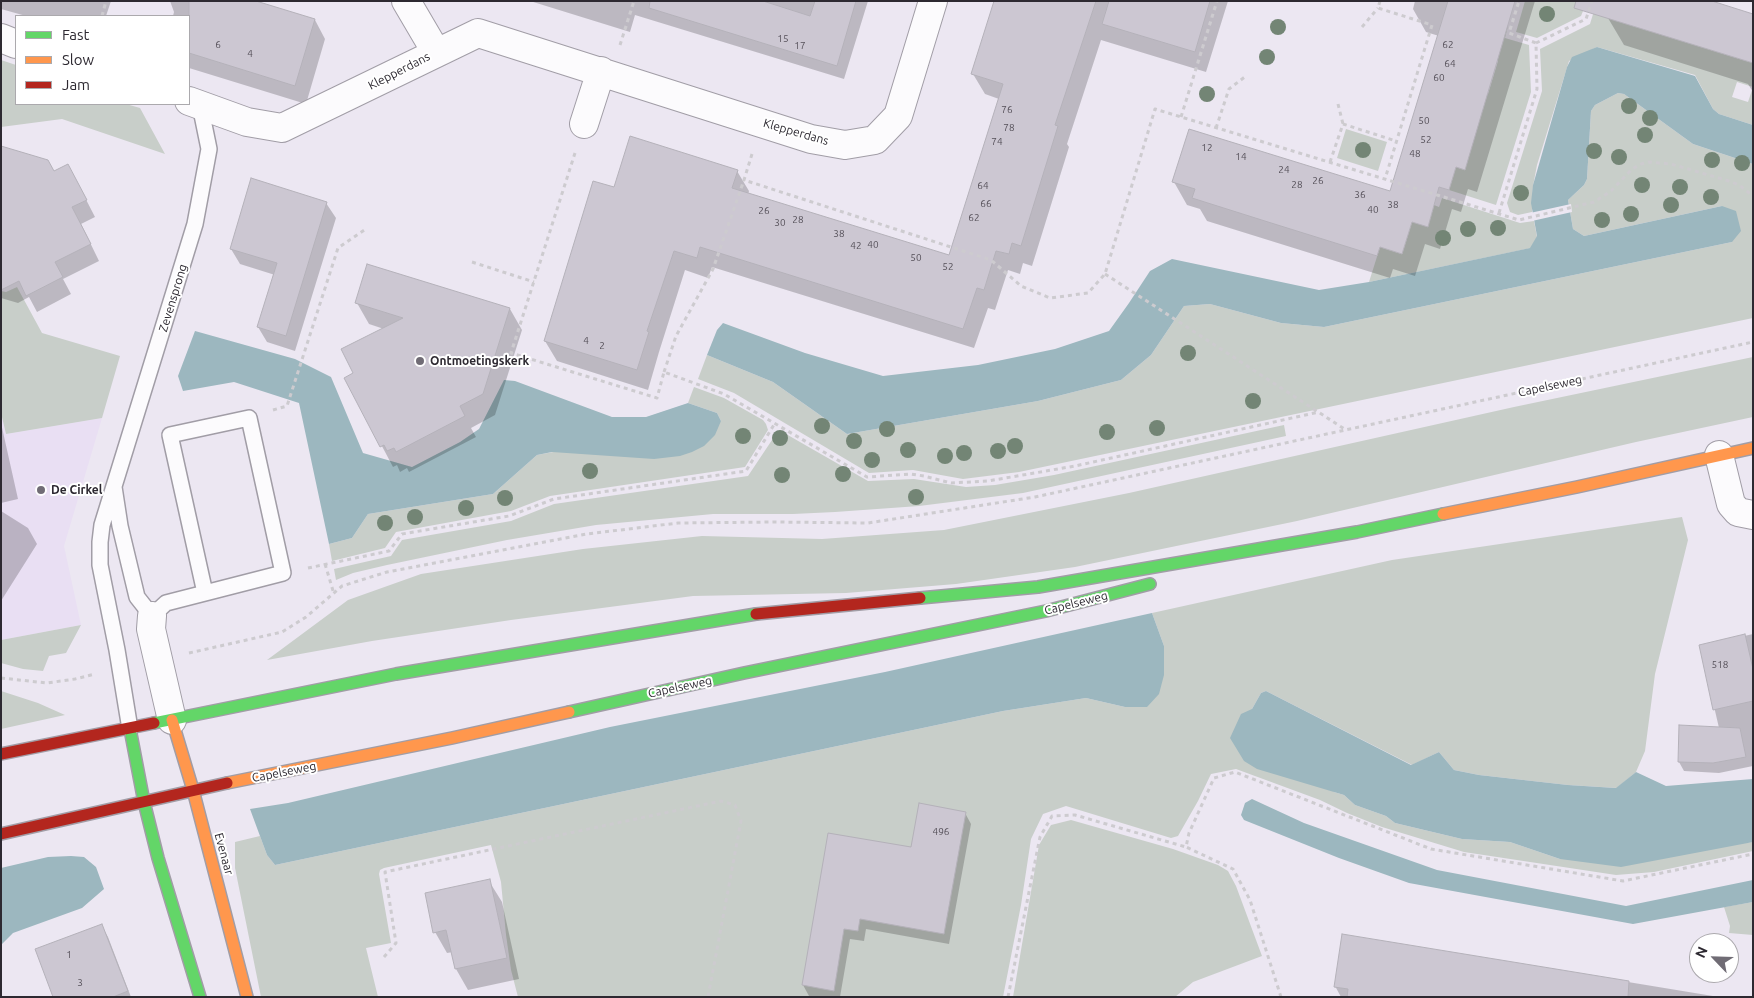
<!DOCTYPE html>
<style>
body{margin:0}
#map{position:relative;width:1754px;height:998px;overflow:hidden;background:#ece7f2;font-family:Ubuntu,sans-serif}
canvas{display:block}
.frame{position:absolute;inset:0;border:2px solid #2d2931;pointer-events:none}
.legend{position:absolute;left:15px;top:15px;width:175px;height:90px;box-sizing:border-box;background:#fff;border:1px solid #aba9ad;margin:0;padding:6px 9px;list-style:none;font-size:15px;color:#2d2931}
.legend li{display:flex;align-items:center;gap:10px;height:25px}
.legend b{width:25px;border:1px solid #aba9ad}
.north{position:absolute;left:1689px;top:933px;width:50px;height:50px;box-sizing:border-box;background:#fff;border:1px solid #aba9ad;border-radius:50%;rotate:294deg;font-size:14px;font-weight:700;line-height:20px;text-align:center;color:#2d2931}
.north::after{content:'';display:block;margin:auto;width:18px;height:22px;background:#706c75;clip-path:polygon(50% 0,100% 100%,50% 72%,0 100%)}
</style>
<div id="map">
<canvas width="1754" height="998"></canvas>
<div class="frame"></div>
<ul class="legend">
<li><b style="height:6px;background:#63d668"></b>Fast</li>
<li><b style="height:6px;background:#ff974d"></b>Slow</li>
<li><b style="height:6px;background:#b3261e"></b>Jam</li>
</ul>
<div class="north">N</div>
</div>
<script>
const context = document.querySelector('canvas').getContext('2d');
context.lineJoin = 'round';
function fillPath(path, color) {
  context.fillStyle = color;
  context.fill(path, 'evenodd');
}
function poly(rows) {
  const path = new Path2D();
  for (const r of rows) {
    path.moveTo(r[0], r[1]);
    for (let i = 2; i < r.length; i += 2) path.lineTo(r[i], r[i + 1]);
  }
  return path;
}
function trace(path, color, width, dash) {
  context.strokeStyle = color;
  context.lineWidth = width;
  context.lineCap = dash ? 'butt' : 'round';
  context.setLineDash(dash || []);
  context.stroke(path);
}
function label(font, color, halo, rows, align = 'center') {
  context.font = font + ' Ubuntu,sans-serif';
  context.lineWidth = 4;
  context.setLineDash([]);
  context.textBaseline = 'middle';
  context.strokeStyle = halo;
  context.fillStyle = color;
  for (const [text, x, y, turn = 0] of rows) {
    context.save();
    context.translate(x, y);
    context.rotate((+turn || 0) * Math.PI / 180);
    context.textAlign = isNaN(turn) ? turn : align;
    if (halo) context.strokeText(text, 0, 0);
    context.fillText(text, 0, 0);
    context.restore();
  }
}
const built = poly([
 [1,413,6,434,102,418,64,546,81,625,1,640]
]);
const green = poly([
 [1525,1,1587,1,1581,16,1537,38,1516,32],
 [1597,1,1608,18,1753,63,1753,87,1737,82,1732,97,1748,102,1753,87,1753,125,1719,114,1713,109,1695,75,1597,47,1569,61,1537,165,1533,186,1532,212,1518,215,1510,212,1507,203,1542,91,1540,49,1590,24],
 [1492,21,1508,26,1505,38,1529,45,1531,92,1496,205,1449,190,1456,167,1465,170,1479,91,1488,94,1498,61,1490,58],
 [1,60,16,65,16,104,126,104,140,108,165,154,62,119,1,127],
 [1618,93,1624,94,1693,144,1753,164,1753,318,1019,472,963,479,913,470,869,473,734,393,698,379,707,355,773,382,847,434,1038,401,1121,380,1151,355,1184,306,1210,304,1281,323,1324,327,1732,242,1722,206,1584,236,1573,229,1568,200,1584,185,1587,179,1591,111,1595,105],
 [1346,129,1387,142,1378,171,1337,158],
 [1442,198,1520,223,1534,221,1537,237,1531,248,1369,282,1380,247,1402,254,1412,222,1428,226,1434,205,1439,207],
 [17,287,42,333,120,356,102,418,6,434,1,413,1,291,6,292],
 [1753,357,1753,417,1636,442,1297,521,1075,567,956,584,846,593,693,596,511,620,372,641,267,660,348,600,421,574,583,549,702,536,822,539,944,530,1129,493,1514,407],
 [694,387,724,398,763,420,766,424,768,430,745,467,550,496,511,511,396,532,385,548,332,561,329,544,352,538,368,514,493,494,537,455,721,421,717,413,688,403],
 [1284,425,1286,436,1023,493,919,506,835,512,793,514,713,514,596,525,507,540,387,565,353,573,336,580,334,569,391,556,402,540,511,521,554,504,748,476,774,437,781,433,786,434,868,481,914,479,966,487,995,485,1054,475],
 [1682,517,1688,540,1655,674,1645,751,1636,772,1617,788,1568,785,1479,775,1454,770,1439,752,1412,765,1266,691,1261,693,1252,709,1334,792,1344,795,1355,805,1386,816,1395,823,1462,839,1510,842,1560,859,1753,842,1753,851,1654,872,1616,875,1464,852,1382,827,1347,813,1320,800,1236,769,1211,774,1198,801,1178,836,1171,838,1066,806,1043,814,1031,839,1021,905,1003,997,518,997,511,970,506,935,501,882,491,845,384,868,380,870,379,874,391,943,366,948,378,997,261,997,235,868,235,842,260,836,267,855,275,865,1003,711,1086,698,1125,707,1164,646,1152,613,1392,560],
 [81,625,66,653,49,656,43,671,23,669,1,663,1,640],
 [1,691,38,703,65,715,1,729],
 [1071,820,1173,849,1218,865,1228,871,1236,886,1262,956,1193,982,1175,997,1013,997,1039,845,1051,825],
 [1753,902,1753,935,1729,933,1730,926,1724,907]
]);
const water = poly([
 [1597,47,1695,76,1713,109,1719,114,1753,125,1753,164,1693,144,1624,94,1618,93,1595,105,1591,111,1587,179,1584,185,1568,200,1573,229,1584,236,1722,206,1736,211,1741,231,1732,242,1324,327,1281,323,1210,304,1184,306,1151,355,1121,380,1038,401,847,434,773,382,707,355,717,330,723,323,805,353,883,376,978,365,1055,349,1109,331,1129,303,1150,271,1172,259,1319,290,1369,282,1530,248,1537,236,1531,203,1533,185,1567,67,1572,57],
 [195,331,295,359,331,377,363,453,412,467,460,442,479,429,504,380,515,381,612,417,646,417,688,403,717,413,721,421,715,435,704,446,692,452,680,456,654,459,552,452,537,455,493,494,368,514,352,538,329,544,299,403,234,382,183,391,178,376],
 [1152,613,1164,646,1164,675,1159,694,1147,707,1125,707,1086,698,1003,711,275,865,267,855,250,809,288,803,610,727,885,672],
 [1266,691,1411,765,1439,752,1454,770,1479,775,1568,785,1616,788,1636,772,1666,786,1753,779,1753,842,1621,867,1560,859,1510,842,1462,839,1395,823,1386,816,1355,805,1344,795,1257,769,1244,761,1230,738,1241,714,1252,709,1261,693],
 [1252,799,1304,823,1437,870,1626,906,1753,880,1753,902,1633,924,1409,883,1339,858,1244,820,1241,815,1245,803],
 [71,856,84,857,96,867,104,889,82,908,13,933,1,945,1,868,48,857]
]);
const pier = poly([
 [1571,204,1572,212,1532,221,1530,213]
]);
const shadow = poly([
 [1,1,111,1,106,16,26,16,1,9],
 [170,1,252,1,315,20,325,39,306,104,189,68,189,16,173,16,174,12],
 [530,1,868,1,844,79,635,15,630,32],
 [995,1,1228,1,1206,72,1101,40,1067,144,1069,147,1032,266,1023,263,1020,274,1008,270,995,310,988,308,974,348,712,267,708,278,685,270,659,352,648,390,557,361,545,341,615,189,737,171,749,191,748,195,950,257,999,99,985,94,973,74],
 [1415,1,1535,1,1477,192,1468,189,1461,212,1452,209,1440,249,1425,244,1415,276,1393,269,1390,278,1207,221,1200,209,1187,205,1174,182,1391,192,1439,36,1426,32,1413,9],
 [1753,15,1753,92,1748,84,1624,45,1608,18],
 [1,154,77,182,95,217,81,224,99,261,63,279,71,294,37,312,29,297,18,303,1,298],
 [326,203,336,218,295,351,267,342,258,327,275,275,240,264,231,249],
 [368,265,510,309,522,330,495,415,471,428,476,437,409,472,407,468,400,472,397,465,393,467,346,378,355,373,384,329,369,324,357,303],
 [1,423,18,499,1,503],
 [1,511,28,528,37,544,1,601],
 [1753,634,1753,766,1719,773,1684,771,1679,762,1719,728,1700,646],
 [965,813,971,824,949,944,866,929,864,941,850,939,840,997,809,996,803,985,829,835,912,849],
 [489,881,502,902,519,979,468,990,456,969,453,952,447,953,435,932],
 [101,925,108,937,131,997,54,997],
 [1343,935,1719,997,1341,997,1335,986]
]);
const building = poly([
 [189,1,256,1,315,19,295,86,189,53,189,1],
 [650,1,763,1,810,16,815,1,856,1,837,66,649,8,650,1],
 [994,1,1096,1,1055,125,1058,126,1021,246,1012,243,1009,254,996,251,984,290,977,288,963,329,700,247,697,258,674,251,647,331,649,332,637,370,544,341,593,181,614,187,630,136,738,170,732,188,949,255,1003,84,971,74,994,1],
 [1109,1,1210,1,1195,52,1102,24,1109,1],
 [1448,1,1515,1,1465,170,1456,167,1449,190,1439,187,1428,227,1412,222,1402,254,1380,247,1377,256,1268,222,1192,198,1195,189,1172,182,1189,129,1390,191,1448,1],
 [1576,1,1712,1,1753,14,1753,63,1574,8,1576,1],
 [1,146,48,160,54,171,68,164,87,200,72,207,91,244,55,262,63,277,26,296,19,281,1,290,1,146],
 [251,178,327,202,286,336,257,327,277,263,230,249,251,178],
 [367,264,510,308,483,394,460,406,465,416,396,452,394,448,387,451,384,445,380,447,344,378,353,373,341,349,403,318,355,303,367,264],
 [1745,634,1753,669,1753,701,1713,710,1699,645,1745,634],
 [1679,725,1740,728,1746,757,1713,763,1678,762,1679,725],
 [919,803,966,812,944,934,860,919,858,931,844,929,834,991,802,985,828,833,911,847,919,803],
 [490,879,507,958,455,969,446,930,433,933,425,893,490,879],
 [102,924,128,991,113,997,53,997,35,949,102,924],
 [1342,934,1629,981,1628,997,1347,997,1348,989,1334,987,1342,934]
]);
const path = poly([
 [1380,1,1378,8,1432,25,1385,179],
 [102,16,106,1],
 [1362,27,1378,8],
 [1536,43,1586,19,1592,1],
 [620,45,634,1],
 [1338,104,1343,124],
 [1181,117,1217,1],
 [1216,128,1229,89,1246,76],
 [575,153,511,353,657,398,664,372,724,394,867,477,911,474,924,476,951,483,988,481,1075,466,1319,412],
 [752,154,744,180,991,260,1021,286,1050,298,1088,293,1105,274,1155,109,1519,220,1594,202,1611,191,1632,169,1641,164,1649,162,1671,164,1729,181,1739,185,1753,196],
 [1330,162,1343,124,1396,141],
 [1499,213,1537,89,1536,43,1509,33,1519,1],
 [472,262,534,282],
 [1105,274,1346,430],
 [664,372,676,336,713,269,744,180],
 [273,410,287,406,338,248,366,229],
 [325,564,334,594],
 [308,568,389,551,402,534,509,516,554,499,746,471,775,423],
 [189,653,282,632,306,617,342,586,387,572,587,534,678,523,774,522,868,523,1035,497,1753,342],
 [1,678,47,683,75,679,95,674],
 [384,957,396,943,385,872,721,801,735,805,741,821,708,997],
 [1008,997,1040,837,1052,816,1075,815,1186,847],
 [1281,997,1250,900,1233,869,1186,847,1189,833,1214,778,1235,772,1431,849,1623,881,1753,854]
]);
const lane = poly([
 [114,487,120,526,137,597,152,616,166,603,283,573,249,418,170,435,205,593],
 [130,729,117,650,100,565,100,542,102,525,195,224,209,149,200,105]
]);
const street = poly([
 [406,1,436,52],
 [1,38,16,44],
 [189,101,247,122,282,128,478,33,811,139,845,145,875,140,898,116,933,1],
 [584,124,601,71],
 [1719,455,1731,504,1738,512,1753,515],
 [152,616,151,629,172,720]
]);
const fast = poly([
 [920,598,1038,587,1357,532,1443,514],
 [569,712,744,673,1046,611,1150,584],
 [154,723,396,674,756,614],
 [130,729,144,802,158,858,200,997]
]);
const slow = poly([
 [1443,514,1577,487,1753,448],
 [172,720,193,790,247,997],
 [227,783,452,738,569,712]
]);
const jam = poly([
 [756,614,920,598],
 [1,754,154,723],
 [1,834,227,783]
]);
const trees = [
 [1547,14],
 [1278,27],
 [1267,57],
 [1207,94],
 [1629,106],
 [1650,118],
 [1645,135],
 [1363,150],
 [1594,151],
 [1619,157],
 [1712,160],
 [1742,163],
 [1642,185],
 [1680,187],
 [1521,193],
 [1711,197],
 [1671,205],
 [1631,214],
 [1602,220],
 [1498,228],
 [1468,229],
 [1443,238],
 [1188,353],
 [1253,401],
 [822,426],
 [1157,428],
 [887,429],
 [1107,432],
 [743,436],
 [780,438],
 [854,441],
 [1015,446],
 [908,450],
 [998,451],
 [964,453],
 [945,456],
 [872,460],
 [590,471],
 [843,474],
 [782,475],
 [916,497],
 [505,498],
 [466,508],
 [415,517],
 [385,523]
];
const markers = [
 [420,361,5,"#706c75"],
 [41,490,5,"#706c75"]
];
const numberNames = [
 ["15",783,39],
 ["6",218,45],
 ["62",1448,45],
 ["17",800,46],
 ["4",250,54],
 ["64",1450,64],
 ["60",1439,78],
 ["76",1007,110],
 ["50",1424,121],
 ["78",1009,128],
 ["52",1426,140],
 ["74",997,142],
 ["12",1207,148],
 ["48",1415,154],
 ["14",1241,157],
 ["24",1284,170],
 ["26",1318,181],
 ["28",1297,185],
 ["64",983,186],
 ["36",1360,195],
 ["66",986,204],
 ["38",1393,205],
 ["40",1373,210],
 ["26",764,211],
 ["62",974,218],
 ["28",798,220],
 ["30",780,223],
 ["38",839,234],
 ["40",873,245],
 ["42",856,246],
 ["50",916,258],
 ["52",948,267],
 ["4",586,341],
 ["2",602,346],
 ["518",1720,665],
 ["496",941,832],
 ["1",69,955],
 ["3",80,983]
];
const streetNames = [
 ["Klepperdans",399,71,-27],
 ["Klepperdans",796,132,16],
 ["Zevensprong",173,298,-73],
 ["Capelseweg",1550,386,-12],
 ["Capelseweg",1076,603,-14],
 ["Capelseweg",680,687,-12],
 ["Capelseweg",284,772,-11],
 ["Evenaar",224,854,75]
];
const poiNames = [
 ["Ontmoetingskerk",430,361],
 ["De Cirkel",51,490]
];
fillPath(built, '#e9dff3');
fillPath(green, '#c8cec9');
fillPath(water, '#9cb7bf');
fillPath(pier, '#ece7f2');
fillPath(shadow, '#0003');
fillPath(building, '#ccc7d2');
trace(building, '#b4b1b9', 1);
trace(lane, '#a19da6', 18);
trace(street, '#a19da6', 30);
trace(fast, '#a19da6', 14);
trace(slow, '#a19da6', 14);
trace(jam, '#a19da6', 14);
trace(path, '#cdcbcf', 3, [4, 4]);
trace(lane, '#fcfbfd', 15);
trace(street, '#fcfbfd', 28);
trace(fast, '#63d668', 11);
trace(slow, '#ff974d', 11);
trace(jam, '#b3261e', 11);
context.fillStyle = '#738575';
for (const [x, y] of trees) {
  context.beginPath();
  context.arc(x, y, 8, 0, 2 * Math.PI);
  context.fill();
}
for (const [x, y, r, color] of markers) {
  const dot = new Path2D();
  dot.arc(x, y, r, 0, 2 * Math.PI);
  context.fillStyle = color;
  context.fill(dot);
  trace(dot, '#fff', 2);
}
label('10px', '#555059', null, numberNames);
label('12px', '#2d2931', '#fff', streetNames);
label('bold 12px', '#2d2931', '#fff', poiNames, 'left');
</script>
